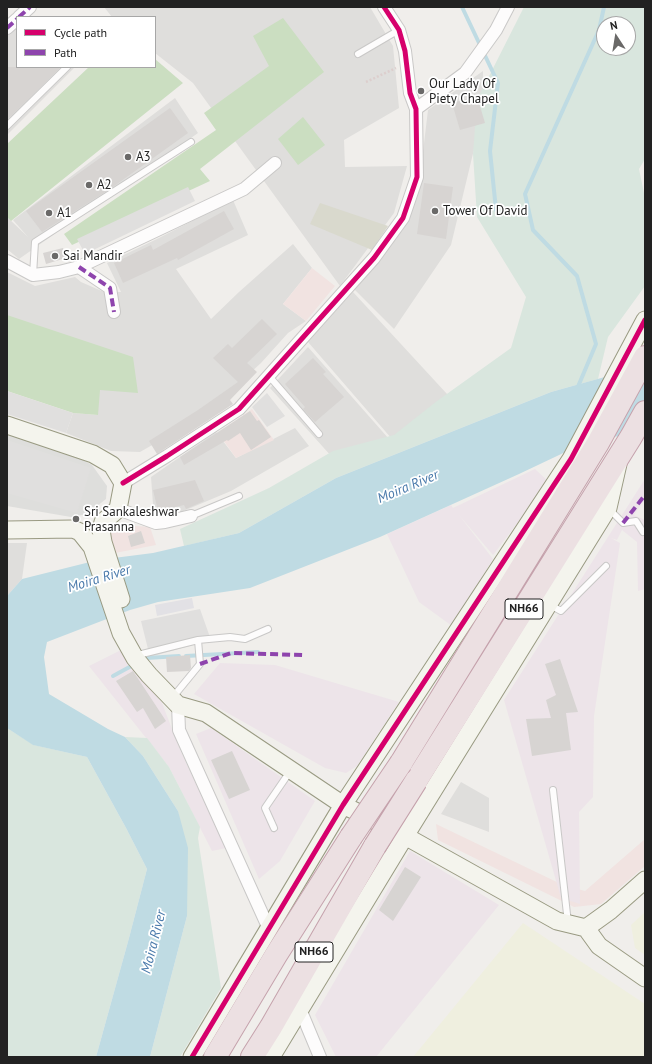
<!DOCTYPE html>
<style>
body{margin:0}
#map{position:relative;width:652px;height:1064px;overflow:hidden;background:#f0eeeb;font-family:"PT Sans",sans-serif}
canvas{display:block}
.frame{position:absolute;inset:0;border:8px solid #222;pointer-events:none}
.legend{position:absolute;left:16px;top:16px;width:140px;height:52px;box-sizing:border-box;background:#fff;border:1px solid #a7a7a7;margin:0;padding:5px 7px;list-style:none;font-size:12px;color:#222}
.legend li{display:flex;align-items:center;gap:8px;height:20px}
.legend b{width:20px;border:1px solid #a7a7a7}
.north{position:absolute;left:596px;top:16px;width:40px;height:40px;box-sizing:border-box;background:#fff;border:1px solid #a7a7a7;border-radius:50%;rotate:348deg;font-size:11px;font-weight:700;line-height:16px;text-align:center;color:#222}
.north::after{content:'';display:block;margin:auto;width:14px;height:18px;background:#6a6968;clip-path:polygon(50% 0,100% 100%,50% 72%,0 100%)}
</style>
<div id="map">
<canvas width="652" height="1064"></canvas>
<div class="frame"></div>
<ul class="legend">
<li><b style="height:5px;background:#d6006c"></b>Cycle path</li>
<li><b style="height:5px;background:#8e44ad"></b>Path</li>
</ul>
<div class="north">N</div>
</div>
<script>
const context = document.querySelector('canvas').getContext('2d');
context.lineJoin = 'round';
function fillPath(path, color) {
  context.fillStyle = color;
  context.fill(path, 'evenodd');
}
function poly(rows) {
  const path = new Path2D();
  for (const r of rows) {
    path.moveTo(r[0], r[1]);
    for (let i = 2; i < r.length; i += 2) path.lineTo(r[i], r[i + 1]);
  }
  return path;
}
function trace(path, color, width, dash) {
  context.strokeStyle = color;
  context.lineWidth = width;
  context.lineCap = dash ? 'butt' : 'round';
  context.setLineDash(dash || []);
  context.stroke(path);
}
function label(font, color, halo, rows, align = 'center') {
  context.font = font + ' "PT Sans",sans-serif';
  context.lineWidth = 3.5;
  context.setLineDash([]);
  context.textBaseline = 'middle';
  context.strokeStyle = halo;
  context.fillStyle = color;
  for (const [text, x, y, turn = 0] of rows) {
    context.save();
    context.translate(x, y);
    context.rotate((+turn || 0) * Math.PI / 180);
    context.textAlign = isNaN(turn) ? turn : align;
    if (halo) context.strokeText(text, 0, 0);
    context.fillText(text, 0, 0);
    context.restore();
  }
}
const residential = poly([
 [104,7,370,7,393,46,399,108,344,140,345,167,407,166,394,213,340,286,193,83,155,53,155,17,112,17],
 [17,20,17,67,75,67,7,135,7,29],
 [483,71,483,112,451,245,394,329,354,289,404,228,420,177,428,110],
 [175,98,198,133,19,259,7,249,7,217,28,237,13,220],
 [233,200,248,235,176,269,211,319,239,292,293,244,312,268,283,304,306,321,288,333,261,363,203,416,140,452,111,451,66,433,73,413,98,415,7,315,7,272,35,286,75,277,81,282,104,292,121,292,107,263,159,238],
 [353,292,471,420,398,446,308,342],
 [308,347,389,439,332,457,270,388],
 [295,428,309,446,231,491,181,512,154,518,151,477,216,432,236,458],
 [7,543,27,543,22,579,7,596],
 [461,782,489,798,489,832,441,814]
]);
const commercial = poly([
 [312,268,335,286,306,321,283,304],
 [252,409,274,440,236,458,218,433],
 [123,525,150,527,156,545,115,553,108,532],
 [436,824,563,885,585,891,645,839,645,866,601,904,574,907,438,840]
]);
const industrial = poly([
 [535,469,549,482,493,555,459,515,493,559,452,626,419,602,387,534,451,505,453,508],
 [645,479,645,499,634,515,645,520,645,589,638,591,637,542,622,530,617,540,611,538,620,543,594,716,593,797,579,812,580,904,561,898,504,700],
 [121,650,162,703,181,752,226,848,212,851,169,767,89,666],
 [220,663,275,665,399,702,357,766,346,773,325,768,194,694],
 [211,728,315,801,280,861,259,879,196,734],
 [410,851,499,905,376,1057,336,1057,315,1015]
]);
const religious = poly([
 [7,434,83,460,92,465,107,486,106,499,87,514,71,517,7,506]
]);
const construction = poly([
 [320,203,388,226,372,250,310,224]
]);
const farmland = poly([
 [645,912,645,955,635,948,631,925],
 [523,923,645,1004,645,1057,413,1057]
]);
const forest = poly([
 [283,18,324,72,200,169,210,181,72,245,64,234,216,130,204,113,269,66,253,36],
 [155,59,183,83,11,221,7,217,7,144,89,67,155,67],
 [303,117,325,145,298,165,278,139],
 [7,315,133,357,138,393,100,390,98,415,73,413,7,391]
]);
const wetland = poly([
 [524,7,645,7,645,159,639,169,645,198,645,286,608,337,598,379,551,392,336,478,239,533,184,546,180,529,269,488,333,451,394,435,437,401,511,348,526,297,477,217,473,154,477,100],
 [604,24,628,24,628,48,604,48],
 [7,728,34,745,87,757,126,828,147,869,129,938,96,1057,7,1057],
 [125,737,147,738,169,767,200,827,198,838,221,988,180,1057,150,1057,187,916,178,811,143,756]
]);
const parking = poly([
 [188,187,195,201,85,254,77,239],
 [7,391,73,413,66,433,7,414],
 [267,393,285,416,267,427,252,407],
 [7,440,91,468,77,513,7,493],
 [200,609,211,640,150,657,141,621]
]);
const plaza = poly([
 [192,598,194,608,157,616,155,605]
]);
const water = poly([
 [645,374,645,433,622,435,576,447,519,474,380,537,250,588,158,602,130,610,47,642,44,657,49,694,108,729,125,737,143,756,178,811,188,848,187,916,150,1057,96,1057,129,938,147,869,126,828,87,757,33,745,7,728,7,596,22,579,98,560,153,553,239,533,336,478,551,392,612,375]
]);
const stream = poly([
 [462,7,498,83,490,151,496,210],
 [577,389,596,344,577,276,533,230,525,194,599,30,604,7],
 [186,656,258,652],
 [143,660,147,658,179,656],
 [113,676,135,664]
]);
const building = poly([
 [7,67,61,67,7,120],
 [477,96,485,123,460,130,452,103],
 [170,108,188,133,110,189,42,232,26,211],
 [424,183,453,187,446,239,417,234],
 [224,211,234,229,178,260,177,258,123,283,114,263,151,245,153,250],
 [63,248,66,258,46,264,43,253],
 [262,319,277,334,247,363,257,372,230,400,233,404,157,454,149,441,198,410,238,382,213,358,228,344,232,348],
 [313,358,326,372,323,374,344,397,315,422,303,409,305,407,285,384],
 [250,411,257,421,259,420,271,437,251,450,240,433,228,441,227,440,184,465,180,457],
 [195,480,204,501,186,509,184,505,158,511,153,490],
 [141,531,145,543,131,547,128,536],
 [190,655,191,668,189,671,167,672,166,657],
 [560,659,578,712,566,713,571,750,532,756,526,719,551,718,546,700,556,695,545,664],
 [133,671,166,721,155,729,143,708,137,712,116,681],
 [232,751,250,790,229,799,211,760],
 [405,867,421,877,393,921,379,910]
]);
const path = poly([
 [366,82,396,68]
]);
const lane = poly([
 [358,54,399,30],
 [7,126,67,67],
 [33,275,35,242,191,142],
 [269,376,319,434],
 [609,509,623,523,636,521,643,532],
 [191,516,239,496],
 [550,605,561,611,606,566],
 [142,654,198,640,230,637,245,639,268,629],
 [173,697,200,664,198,640],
 [553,790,568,923],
 [274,828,265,808,291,770]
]);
const street = poly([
 [19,17,30,7],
 [7,28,17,19],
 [416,109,465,73,496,30,508,7],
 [7,261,33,275,59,272,79,267,244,189,275,163],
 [79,267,110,288,114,312],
 [123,483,167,456,239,409,374,258,403,218,417,177,416,109,410,93,405,51,399,30,384,7],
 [118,509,156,523,165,522,191,516],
 [178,705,179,730,269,929],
 [300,1009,320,1057]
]);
const secondary = poly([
 [7,425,93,454,112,465,123,483,118,509,103,522,101,530,103,542,121,599],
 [7,530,73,529,80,532,92,547,121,633,135,658,149,675,178,705,206,713,343,805,405,836,557,921,586,928,611,910,645,880],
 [586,928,599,946,645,978],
 [192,1057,343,805,571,459,645,320],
 [271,1057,405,836,608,508,618,464]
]);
const highway = poly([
 [401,763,598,443,645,357],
 [416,781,631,437,645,412],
 [215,1057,276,955,351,837],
 [252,1057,271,1027,375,846]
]);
const highwayBridge = poly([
 [351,837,401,763],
 [375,846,416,781]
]);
const quiet = poly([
 [19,17,30,7],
 [7,28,17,19],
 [79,267,110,288,114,312],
 [623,523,645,495],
 [200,664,231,653,303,655]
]);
const cycleway = poly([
 [123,483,167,456,239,409,374,258,403,218,417,177,416,109,410,93,405,51,399,30,384,7],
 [192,1057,343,805,571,459,645,320]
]);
const markers = [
 [421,91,4,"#6a6968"],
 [128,157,4,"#6a6968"],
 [89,185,4,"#6a6968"],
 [435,211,4,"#6a6968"],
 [49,213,4,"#6a6968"],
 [55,256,4,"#6a6968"],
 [76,519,4,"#6a6968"]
];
const shields = [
 [524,609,38],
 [314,952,38]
];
const shieldNames = [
 ["NH66",524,609],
 ["NH66",314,952]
];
const poiNames = [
 ["Our Lady Of",429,84],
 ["Piety Chapel",429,99],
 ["A3",136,157],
 ["A2",97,185],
 ["Tower Of David",443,211],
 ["A1",57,213],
 ["Sai Mandir",63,256],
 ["Sri Sankaleshwar",84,512],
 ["Prasanna",84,527]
];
const waterNames = [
 ["Moira River",408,487,-23],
 ["Moira River",99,579,-17],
 ["Moira River",154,942,-76]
];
fillPath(residential, '#dfdedc');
fillPath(commercial, '#f1e3e1');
fillPath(industrial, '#ede4e9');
fillPath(religious, '#dededc');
fillPath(construction, '#d9d9cd');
fillPath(farmland, '#efefdf');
fillPath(forest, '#cbdec1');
fillPath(wetland, '#d9e6de');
fillPath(parking, '#e0dfde');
fillPath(plaza, '#e2e1e5');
fillPath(water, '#bfdbe3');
trace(stream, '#bfdbe3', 4);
fillPath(building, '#d7d4d2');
trace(lane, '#c9c8c7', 8);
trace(street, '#c9c8c7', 14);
trace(secondary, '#999a82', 19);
trace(highway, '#c5a2ac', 24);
trace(path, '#dccecd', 2.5, [2, 2]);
trace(lane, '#fdfcfc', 6);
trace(street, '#fdfcfc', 12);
trace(secondary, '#f4f4ed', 17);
trace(highway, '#ece0e2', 22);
trace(highwayBridge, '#c5a2ac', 24, []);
trace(highwayBridge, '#ece0e2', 22);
trace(quiet, '#8e44ad', 4, [8, 4]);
trace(cycleway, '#d6006c', 5);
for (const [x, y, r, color] of markers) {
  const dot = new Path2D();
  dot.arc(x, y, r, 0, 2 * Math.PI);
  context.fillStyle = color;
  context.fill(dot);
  trace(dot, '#fff', 1.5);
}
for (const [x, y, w] of shields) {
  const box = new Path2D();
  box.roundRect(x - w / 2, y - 10, w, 20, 3);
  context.fillStyle = '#fff';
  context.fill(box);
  trace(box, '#222', 1);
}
label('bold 12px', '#222', null, shieldNames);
label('13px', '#222', '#fff', poiNames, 'left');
label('italic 14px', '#4a7aab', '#fff', waterNames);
</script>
